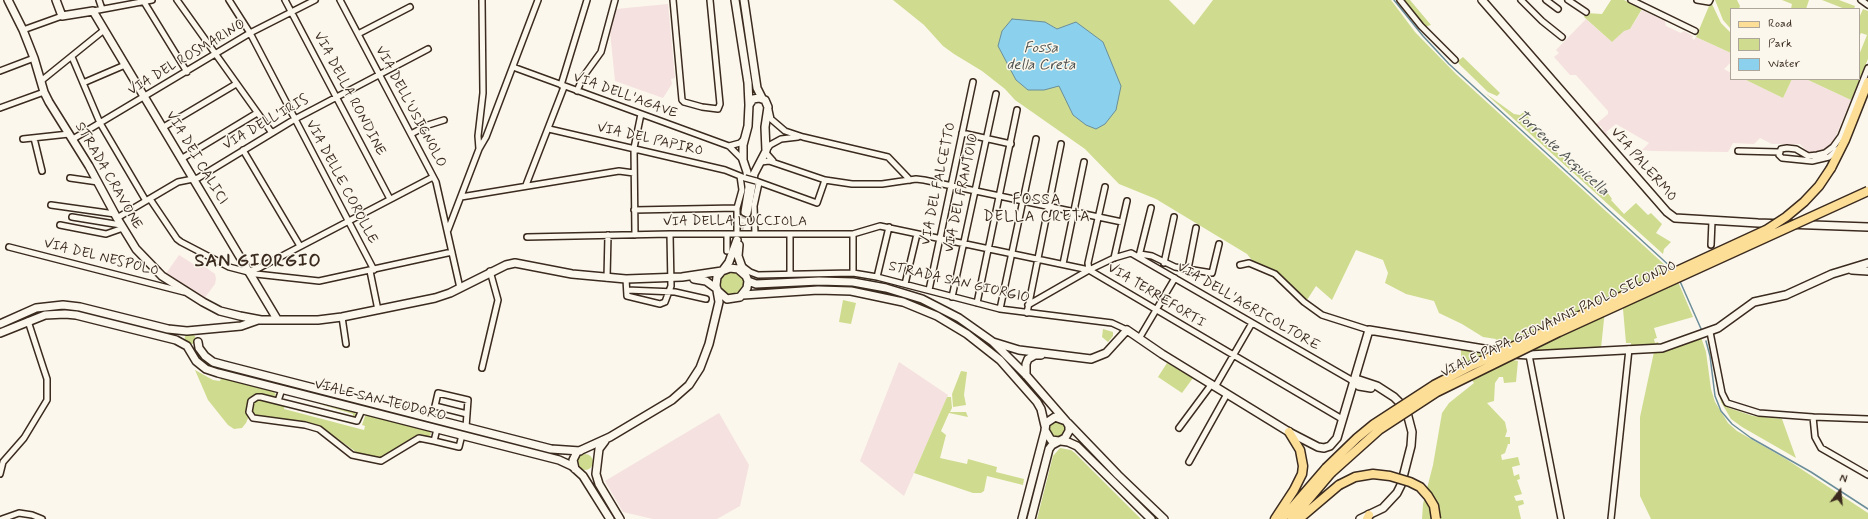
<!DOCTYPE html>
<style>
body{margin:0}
#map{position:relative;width:1868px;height:519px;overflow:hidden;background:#fbf7ec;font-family:Mynerve,sans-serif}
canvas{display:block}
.legend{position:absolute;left:1730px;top:8px;width:130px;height:72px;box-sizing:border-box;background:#fbf7ec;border:1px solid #aea59a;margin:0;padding:5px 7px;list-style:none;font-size:12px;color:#3b2a1e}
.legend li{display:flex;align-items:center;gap:8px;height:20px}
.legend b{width:20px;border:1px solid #aea59a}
.north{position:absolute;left:1820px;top:471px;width:40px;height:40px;-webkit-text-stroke:3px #fbf7ec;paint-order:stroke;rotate:16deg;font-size:11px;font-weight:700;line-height:16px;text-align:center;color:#3b2a1e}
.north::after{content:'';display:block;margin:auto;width:14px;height:18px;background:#3b2a1e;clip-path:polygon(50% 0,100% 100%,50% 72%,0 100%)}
</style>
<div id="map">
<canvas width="1868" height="519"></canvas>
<ul class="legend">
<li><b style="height:5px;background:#fdde96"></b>Road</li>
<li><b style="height:11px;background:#cfdc8f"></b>Park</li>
<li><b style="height:11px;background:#8bd1ed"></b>Water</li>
</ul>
<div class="north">N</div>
</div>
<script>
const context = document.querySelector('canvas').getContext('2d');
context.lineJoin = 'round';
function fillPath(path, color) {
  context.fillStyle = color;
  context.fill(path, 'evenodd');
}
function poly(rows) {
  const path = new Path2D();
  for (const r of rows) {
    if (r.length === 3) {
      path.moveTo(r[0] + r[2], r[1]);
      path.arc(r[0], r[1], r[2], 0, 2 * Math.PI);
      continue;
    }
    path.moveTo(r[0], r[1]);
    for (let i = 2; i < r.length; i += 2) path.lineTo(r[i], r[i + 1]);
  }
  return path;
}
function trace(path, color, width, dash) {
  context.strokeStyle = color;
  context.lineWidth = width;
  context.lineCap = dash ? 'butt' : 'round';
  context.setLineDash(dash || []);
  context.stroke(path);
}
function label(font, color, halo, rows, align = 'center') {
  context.font = font + ' Mynerve,sans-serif';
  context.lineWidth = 3;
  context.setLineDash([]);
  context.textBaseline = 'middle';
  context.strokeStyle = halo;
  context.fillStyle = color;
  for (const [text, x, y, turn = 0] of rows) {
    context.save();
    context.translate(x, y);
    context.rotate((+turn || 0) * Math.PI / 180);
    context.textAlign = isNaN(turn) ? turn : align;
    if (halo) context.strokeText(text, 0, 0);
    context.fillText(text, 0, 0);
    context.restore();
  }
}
const built = poly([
 [668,4,675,78,671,79,672,84,663,98,615,81,610,31,616,9],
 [1642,10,1665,21,1666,26,1681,33,1684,31,1693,36,1692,38,1694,40,1696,37,1731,53,1731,62,1724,69,1731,73,1731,79,1744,79,1783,98,1792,79,1806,79,1851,100,1833,143,1828,148,1814,153,1809,153,1800,144,1772,144,1760,138,1754,144,1733,143,1728,152,1652,151,1642,150,1649,143,1616,124,1606,132,1608,134,1605,136,1602,132,1603,130,1601,126,1597,127,1595,125,1608,114,1608,111,1576,75,1570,75,1554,57,1559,53,1556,50,1586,19,1612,42,1624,30,1630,29],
 [179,255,198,267,201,264,215,274,216,279,215,284,203,300,165,275],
 [899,362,948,395,904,496,860,461],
 [719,413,749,465,740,506,717,519,653,519,623,512,605,481]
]);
const green = poly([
 [893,0,1169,0,1194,25,1213,0,1391,0,1415,32,1456,74,1667,267,1679,284,1693,317,1654,328,1657,338,1654,339,1655,343,1658,342,1659,345,1631,346,1631,343,1626,343,1623,309,1605,310,1601,348,1521,352,1494,349,1496,339,1483,337,1462,324,1439,313,1434,301,1406,294,1385,283,1388,273,1383,260,1356,250,1332,300,1316,286,1307,300,1275,271,1255,264,1247,254,1156,199,1119,184,1085,149,1015,100,1005,89,982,71,954,54,943,46,924,25],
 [1402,0,1410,0,1431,25,1424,27],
 [1611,0,1624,0,1642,9,1630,29,1624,31,1612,42,1584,17,1586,13,1602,14],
 [1715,0,1737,0,1740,6,1739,9,1731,9,1730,28,1723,20],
 [1782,0,1809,0,1806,9,1791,9,1792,4],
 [1822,0,1839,0,1855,6,1854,9,1845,9],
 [1712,4,1721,23,1731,33,1731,53,1696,37,1709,6],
 [1863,9,1868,11,1868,59,1851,100,1806,79,1859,79,1859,55,1867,35,1861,33,1859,37,1859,18],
 [1463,57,1500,93,1497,96,1488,92,1459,64,1458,61],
 [1744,79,1792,79,1783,98],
 [1485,93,1514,114,1520,115,1525,111,1542,142,1552,148,1582,174,1585,172,1605,189,1612,199,1611,200,1624,214,1636,203,1648,215,1651,213,1662,224,1656,233,1671,242,1664,249,1663,254],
 [732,283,12],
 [813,284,847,285,870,288,883,291,930,306,952,317,990,343,1011,363,1032,388,1030,389,1000,357,973,335,896,297,858,289,822,287,760,290,757,288],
 [843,300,856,303,851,324,839,322],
 [73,308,173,333,174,334,172,336,68,311,40,314,0,330,0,327,33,312,46,309],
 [1103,329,1113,332,1113,336,1108,342,1102,337],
 [190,339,5.5],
 [1701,337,1706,352,1711,389,1715,402,1728,423,1737,431,1786,459,1868,513,1868,519,1651,519,1640,496,1640,417,1654,352],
 [1461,350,1518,361,1516,382,1504,383,1503,377,1499,377,1495,383,1494,401,1487,403,1505,422,1507,431,1505,437,1510,437,1510,444,1508,444,1505,453,1501,455,1502,460,1518,457,1520,465,1512,467,1514,476,1519,474,1520,479,1517,480,1522,494,1514,496,1516,501,1523,500,1524,504,1518,506,1521,519,1422,519,1423,504,1433,465,1442,413,1449,403,1474,383,1461,364],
 [196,351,213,365,223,369,546,450,547,452,545,453,223,371,205,363,195,353],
 [1167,363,1193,378,1182,393,1158,377],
 [195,370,213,380,220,381,221,378,274,392,276,395,273,397,260,394,251,398,247,406,248,418,246,423,242,428,234,429,228,425,208,400],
 [961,371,967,372,964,395,966,405,953,407,952,394],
 [1719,392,1725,405,1729,408,1753,416,1782,419,1796,458,1742,427,1731,419,1721,402],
 [947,397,951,397,952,408,950,412,966,412,968,417,949,413,941,431,946,435,940,458,967,464,968,459,997,467,996,472,1024,479,1023,485,987,476,984,491,981,493,973,493,914,473],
 [261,399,285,405,284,409,364,430,365,426,362,425,365,416,367,415,430,431,431,434,429,437,419,434,380,458,359,454,328,432,318,427,304,423,255,415,251,410,253,402],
 [319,404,355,412,356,415,355,418,353,417,353,414],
 [1057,430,8],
 [1045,444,1046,446,1028,519,1025,519],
 [1084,446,1086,447,1160,519,1156,519,1140,505,1083,447],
 [1060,448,1071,450,1075,453,1141,519,1037,519,1053,456],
 [585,462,8],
 [597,487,598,488,616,519,613,519,595,489]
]);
const water = poly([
 [1012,19,1045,22,1057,29,1076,22,1103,42,1121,86,1116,110,1105,124,1096,129,1086,125,1073,115,1059,86,1044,90,1028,90,1016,80,998,46,1002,31,1012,19]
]);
const stream = poly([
 [1394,0,1423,36,1449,64,1673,269],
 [1679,279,1702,331],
 [1706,341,1710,356,1715,396,1721,411,1732,424,1751,438,1811,472,1868,509]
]);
const secondaryTunnel = poly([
 [737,239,745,212]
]);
const street = poly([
 [99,0,102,9],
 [177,0,272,133],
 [229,0,250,33,374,270],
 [285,0,390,199],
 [340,0,436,182,460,288],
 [673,0,682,100,684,102,702,107,718,109,720,104,710,0],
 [1400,0,1421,26,1455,60],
 [1521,0,1542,21,1562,37],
 [1546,0,1558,9],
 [1568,0,1586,12],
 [1631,0,1695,31],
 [1697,0,1709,2,1710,0],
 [1861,0,1868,5],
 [144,2,187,72],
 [93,11,152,0],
 [23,30,62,16],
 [358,34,410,7],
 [72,57,100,123,146,201],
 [513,67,729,146,743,160],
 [0,71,34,58],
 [41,81,104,30],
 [83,83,125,65],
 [561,85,587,0],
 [577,91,583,77,601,52,615,0],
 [0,108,44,92],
 [769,110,771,119,785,131,803,137,888,157,910,180],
 [162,128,236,84],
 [549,129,725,170,745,178],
 [962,133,1011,144],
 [411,134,428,125,444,120],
 [34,138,42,171],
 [23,139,69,134],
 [73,139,250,33,315,0],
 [729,146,740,143,744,139],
 [479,149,486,137,538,0],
 [1838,149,1829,157,1812,161,1782,158,1779,155,1781,149,1787,148,1796,149,1808,156,1817,155,1825,153,1833,147,1841,136,1868,68],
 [243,150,300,246],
 [1738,151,1779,152],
 [181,159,257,113],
 [773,161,766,153,766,151,770,145,781,139,798,137],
 [761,162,769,161,825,180,852,184,882,184,916,179,924,180,1122,222],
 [70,178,98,182],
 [756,181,817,203,825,180],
 [526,185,564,87],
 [461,197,619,171,634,173],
 [150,199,177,239,181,242,229,267,256,274,319,281,452,252],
 [51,205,115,214],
 [634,210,737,208],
 [72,217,121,225],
 [117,218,178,182,198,178,295,119,428,49],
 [60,225,106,234,123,228],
 [448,230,479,149,478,136,483,93,482,0],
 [727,234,727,251],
 [737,234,737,208,742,190,740,176],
 [755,234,754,206,759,183],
 [790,234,790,274],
 [853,234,853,273],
 [635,235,634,148,641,114],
 [527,237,670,234,853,234,880,226,1089,270,1342,419],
 [1711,245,1712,221],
 [9,247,184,292],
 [1140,254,1152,256,1175,267,1212,273,1219,244],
 [1139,256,1151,208],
 [1114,258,1127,201],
 [1164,263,1174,217],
 [1063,264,1084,162],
 [1240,265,1249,263,1275,274,1304,302,1322,315,1369,330],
 [742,266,750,272,758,275,853,273,877,277,1000,309,1112,323,1127,330],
 [1188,269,1196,228],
 [1089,270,1088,263,1105,187],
 [249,271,259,268,433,177],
 [370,271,378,310],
 [877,277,889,227],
 [607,278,608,235],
 [626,279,627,296,660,304,665,302,671,286,670,234],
 [905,284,917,234],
 [627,290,675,292,706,299],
 [929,290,973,82],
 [952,297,996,94],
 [977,303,1017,110],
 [1028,305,1089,270,1114,258,1131,253,1353,381],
 [1000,309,1036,139],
 [1027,313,1061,144],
 [342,317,346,344],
 [1710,332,1722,393,1727,403,1759,413,1813,417,1815,437,1821,448,1868,475],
 [1140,337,1175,278],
 [1529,355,1561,519],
 [482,368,498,300,490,271],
 [1215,387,1252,323],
 [278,401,282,389],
 [362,410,357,421,261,397,257,397,251,401,249,412,253,418,305,425,319,429,352,455,381,461,419,438,434,441,437,429],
 [1813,417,1868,419],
 [466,427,468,400,438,393,435,406,467,414],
 [1179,428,1211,385],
 [434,441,459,447,462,435],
 [1189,462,1227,394],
 [0,474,3,462,24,438,47,400,47,379,44,370,28,321],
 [2,519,19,513,32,515,42,519],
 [1611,519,1629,349]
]);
const secondary = poly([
 [8,0,23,30,34,58,44,92,49,102,89,166,117,218,136,249,162,276,203,302,220,311,240,316,261,320,318,320,342,317,435,298,450,293,506,265,515,263,572,274,626,279,682,277,722,271],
 [56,0,62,16,93,11,277,319],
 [735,0,748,83,749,105],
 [744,0,757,88,762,98],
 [1482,0,1667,212,1675,218,1758,223,1868,227],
 [745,212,749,187,747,172,743,160,743,145,748,126,749,105,753,99,759,98,765,100,768,107,765,127,766,151,754,174,747,213],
 [739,245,738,256,744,273],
 [723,270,729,262,737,240],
 [1852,270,1868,271],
 [694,279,706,281,717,289],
 [748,281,756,284,819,281,853,282,886,288,922,299,959,318,993,342,1026,375,1066,421],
 [743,295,818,290,851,291,903,302,937,316,967,334,1000,360,1037,402,1041,409,1045,426],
 [0,324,36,308,63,305,80,307,168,329,187,331,241,326,258,320],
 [0,333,45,315,65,314,76,315,176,340,187,346,196,361,206,369,218,373,559,460,572,466,583,476,610,519],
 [198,342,199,348,205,356,213,362,224,365,551,449,580,451],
 [993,342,1019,350,1091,359,1106,353,1127,330,1162,354,1289,432,1318,447,1324,448,1330,446,1337,438,1369,330,1502,352],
 [1513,354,1529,355,1662,348,1718,328,1754,302,1786,295,1832,274,1868,263],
 [1026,375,1026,364,1028,359,1035,355,1041,355],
 [1353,381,1359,380,1377,386,1394,397,1406,409,1412,432,1411,446,1401,485,1397,493,1383,508,1360,519],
 [1353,381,1359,386,1371,388],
 [1068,423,1118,475,1164,519],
 [605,441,599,449,596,474,599,484,620,519],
 [1061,441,1068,442,1077,446,1151,519],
 [575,469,573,460,577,452,610,437,672,400,689,385,700,368,709,344,719,302,716,285,717,277,722,271,730,268,738,269,746,276,748,281,747,288,740,297,727,299,718,291],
 [1022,519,1045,431],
 [1031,519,1049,449,1052,445,1065,438,1069,431,1069,426,1066,421,1055,417,1046,423,1045,430,1051,440,1059,441]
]);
const primary = poly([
 [1831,168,1845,140,1868,82],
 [1275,519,1294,490,1302,474,1303,466,1300,450,1289,432],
 [1282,519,1326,468],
 [1292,519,1331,473],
 [1299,519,1339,485],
 [1367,519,1369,515]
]);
const streetBridge = poly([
 [745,178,756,181]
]);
const primaryBridge = poly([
 [1326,468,1357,438,1374,424,1434,385,1473,365,1766,230,1786,217,1804,202,1819,186,1831,168],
 [1331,473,1379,430,1437,392,1559,332,1868,191],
 [1339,485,1355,477,1373,474,1390,476,1410,482,1420,487,1428,496,1434,506,1436,519]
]);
const streetNames = [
 ["VIA DEL ROSMARINO",187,58,-31],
 ["VIA DELLA RONDINE",349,94,62],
 ["VIA DELL'AGAVE",625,96,20],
 ["VIA DELL'USIGNOLO",410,107,62],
 ["VIA DELL'IRIS",266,123,-30],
 ["VIA DEL PAPIRO",650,140,13],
 ["VIA DEI CALICI",196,158,59],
 ["VIA PALERMO",1643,165,49],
 ["STRADA CRAVONE",108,176,60],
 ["VIA DELLE COROLLE",341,182,62],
 ["VIA DEL FALCETTO",939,184,-78],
 ["VIA DEL FRANTOIO",962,193,-78],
 ["VIA DELLA LUCCIOLA",735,222],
 ["VIA DEL NESPOLO",101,258,14],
 ["STRADA SAN GIORGIO",959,283,13],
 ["VIA TERREFORTI",1156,296,31],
 ["VIA DELL'AGRICOLTORE",1248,307,30],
 ["VIALE PAPA GIOVANNI PAOLO SECONDO",1559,320,-25],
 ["VIALE SAN TEODORO",380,401,14]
];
const waterNames = [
 ["Fossa",1041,49],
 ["della Creta",1041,66],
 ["Torrente Acquicella",1562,154,42]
];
const neighbourhoodNames = [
 ["FOSSA",1037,201],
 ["DELLA CRETA",1037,218]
];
const districtNames = [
 ["SAN GIORGIO",258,262]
];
fillPath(built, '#f5e1df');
fillPath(green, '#cfdc8f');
fillPath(water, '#8bd1ed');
trace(water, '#6b8e9a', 1);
trace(stream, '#6b8e9a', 1.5);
trace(secondaryTunnel, '#d5cec3', 7, [7, 3.5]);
trace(street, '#3b2a1e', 8);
trace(secondary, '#3b2a1e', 10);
trace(primary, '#3b2a1e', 11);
trace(street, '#fbf7ec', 5);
trace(secondary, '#fbf7ec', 7);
trace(primary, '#fdde96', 8);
trace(streetBridge, '#3b2a1e', 8, []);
trace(primaryBridge, '#3b2a1e', 11, []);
trace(streetBridge, '#fbf7ec', 5);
trace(primaryBridge, '#fdde96', 8);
label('14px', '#3b2a1e', '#fbf7ec', streetNames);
label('italic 15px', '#4f5452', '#fbf7ec', waterNames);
context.letterSpacing = '1px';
label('15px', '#3b2a1e', '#fbf7ec', neighbourhoodNames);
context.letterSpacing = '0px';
context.letterSpacing = '1px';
label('bold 18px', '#3b2a1e', '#fbf7ec', districtNames);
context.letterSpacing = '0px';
</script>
